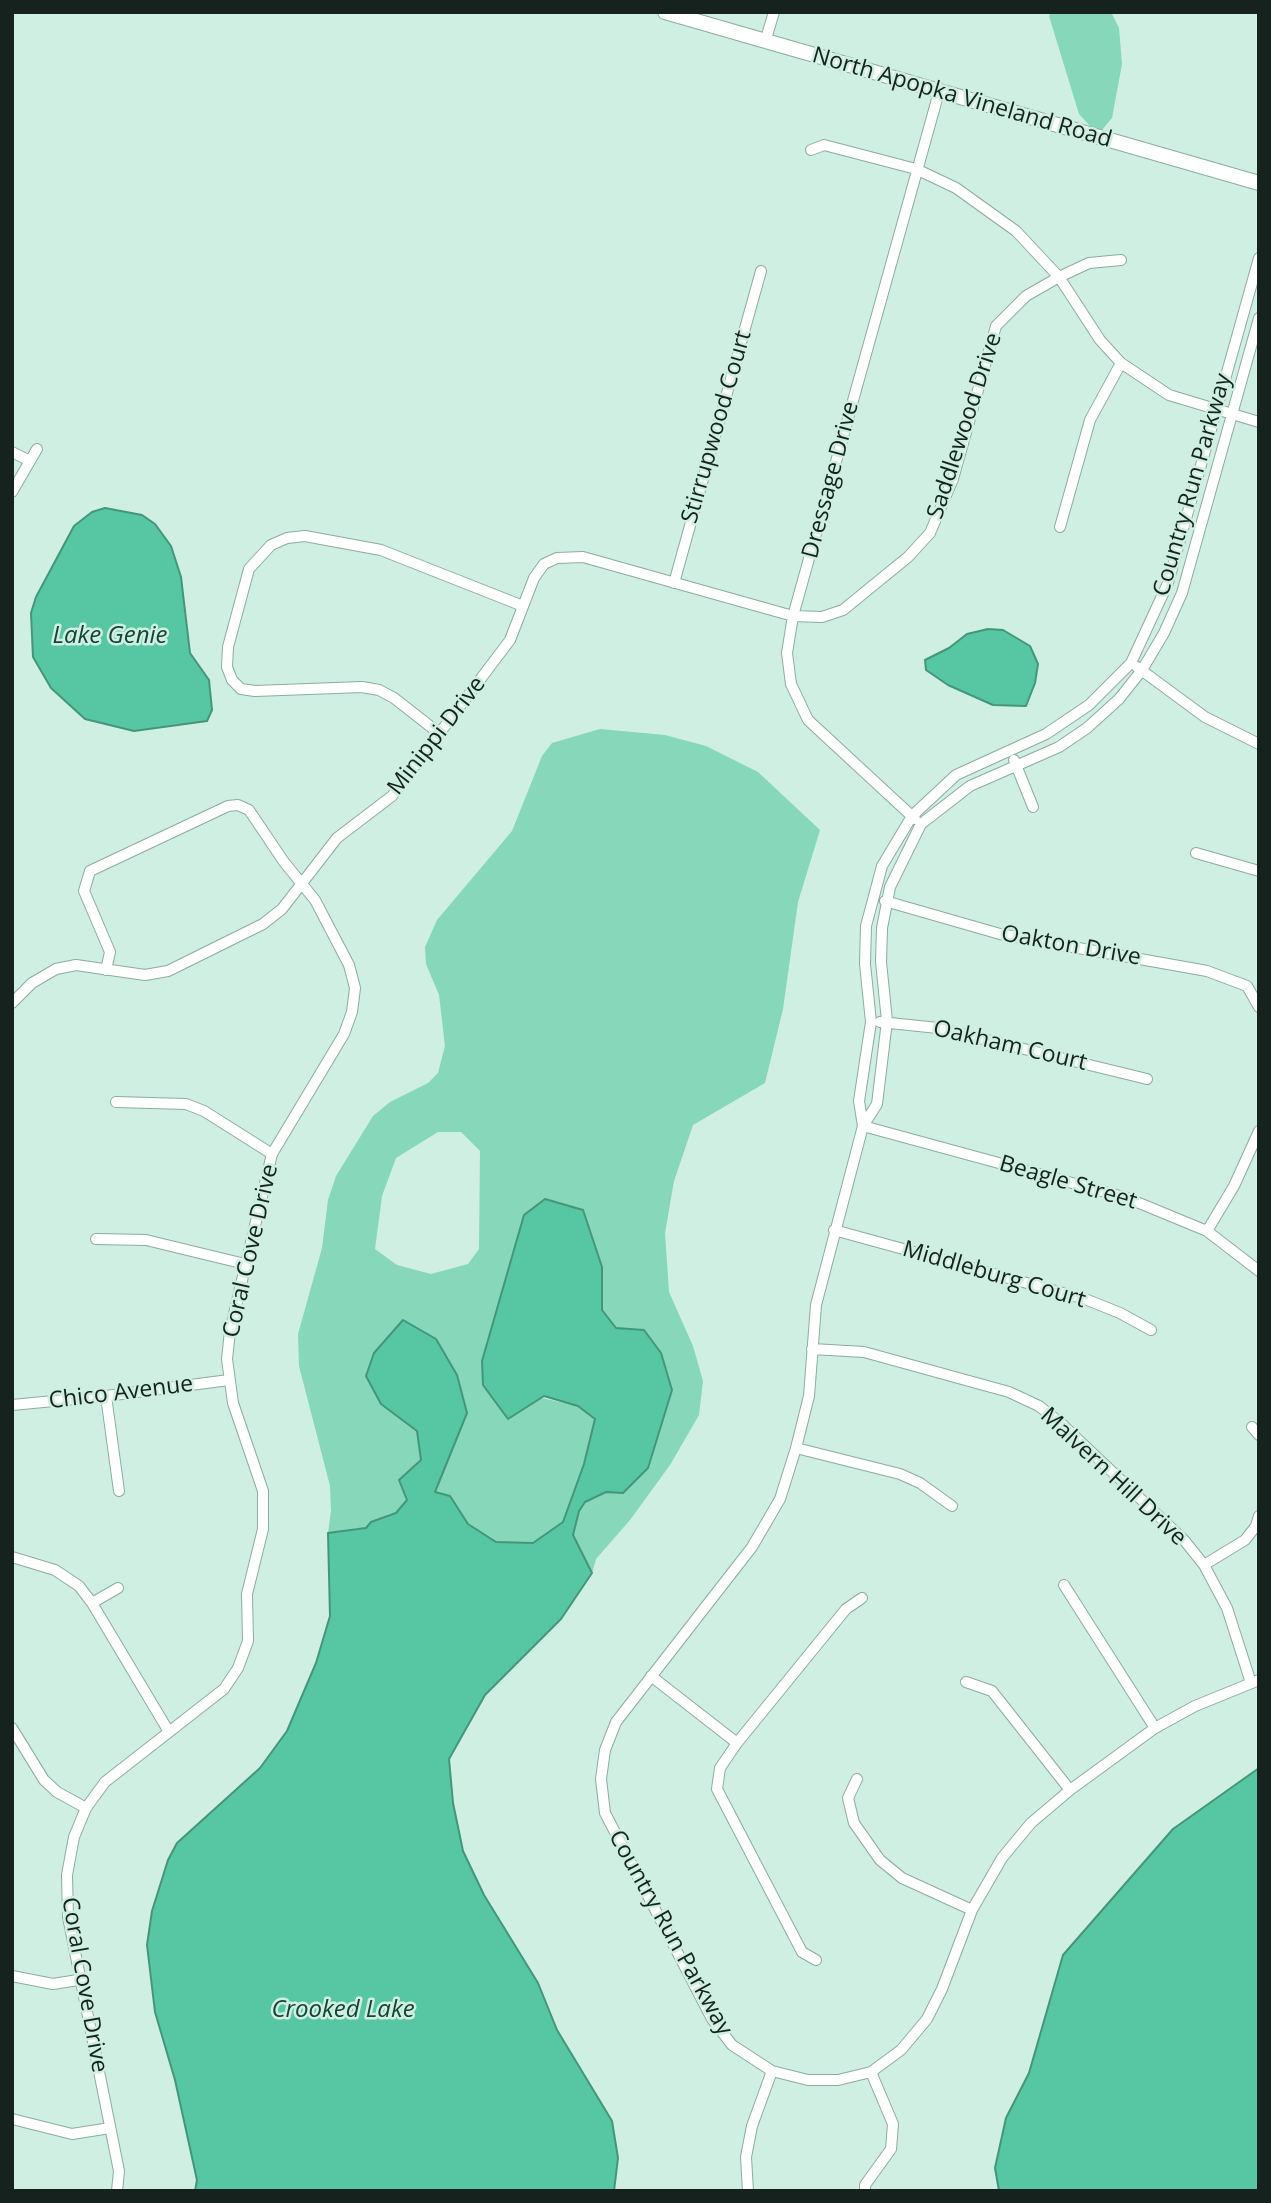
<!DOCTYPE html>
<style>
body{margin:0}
#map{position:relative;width:1271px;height:2203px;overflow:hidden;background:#ceefe1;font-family:"Open Sans",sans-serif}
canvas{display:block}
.frame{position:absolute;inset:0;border:14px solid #16221d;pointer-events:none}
</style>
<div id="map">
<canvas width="1271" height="2203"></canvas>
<div class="frame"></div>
</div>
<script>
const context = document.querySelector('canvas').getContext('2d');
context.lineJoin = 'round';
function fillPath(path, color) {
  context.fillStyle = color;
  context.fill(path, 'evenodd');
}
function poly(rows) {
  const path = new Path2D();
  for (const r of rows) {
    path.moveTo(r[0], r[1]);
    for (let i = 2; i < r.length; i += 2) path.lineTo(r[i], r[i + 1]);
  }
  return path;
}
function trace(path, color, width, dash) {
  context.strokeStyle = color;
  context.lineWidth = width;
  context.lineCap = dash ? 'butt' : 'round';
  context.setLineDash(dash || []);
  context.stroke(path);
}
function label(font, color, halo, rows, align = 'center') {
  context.font = font + ' "Open Sans",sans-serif';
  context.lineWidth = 5;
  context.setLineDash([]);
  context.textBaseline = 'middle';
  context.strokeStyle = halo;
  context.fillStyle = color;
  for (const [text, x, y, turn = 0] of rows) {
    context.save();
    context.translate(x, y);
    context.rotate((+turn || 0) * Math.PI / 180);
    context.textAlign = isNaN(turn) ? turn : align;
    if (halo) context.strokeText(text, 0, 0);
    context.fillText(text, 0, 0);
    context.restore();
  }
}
const green = poly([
 [1051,12,1111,12,1119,28,1122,64,1112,118,1102,130,1091,127,1079,114,1049,16],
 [600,729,665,735,706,746,758,772,820,830,798,902,783,1009,765,1083,693,1125,674,1181,665,1233,669,1292,693,1346,703,1381,699,1415,670,1465,630,1520,596,1559,592,1573,573,1535,579,1511,585,1502,606,1492,616,1328,602,1310,602,1267,524,1215,482,1361,483,1385,578,1406,595,1419,584,1464,563,1522,533,1543,496,1542,468,1524,450,1496,435,1492,467,1413,457,1375,381,1404,417,1430,421,1460,407,1500,396,1513,371,1522,366,1528,328,1533,331,1511,330,1486,299,1366,298,1334,322,1248,328,1200,336,1176,373,1116,390,1102,428,1083,438,1073,445,1046,439,995,426,964,425,947,437,920,512,831,542,756,552,743],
 [438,1132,461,1132,480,1151,479,1249,468,1264,431,1274,397,1265,375,1249,382,1196,396,1158]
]);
const water = poly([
 [105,508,142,515,155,524,171,546,181,577,190,653,209,680,212,710,207,721,134,731,85,719,51,688,33,657,31,613,36,597,74,526,92,512,105,508],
 [988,629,1003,630,1030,646,1038,664,1035,683,1026,706,993,705,948,685,926,670,925,660,949,648,967,634,988,629],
 [545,1199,583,1210,602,1267,602,1310,616,1328,644,1330,661,1353,672,1390,648,1468,623,1493,606,1492,585,1502,579,1511,573,1535,592,1573,561,1619,485,1695,449,1759,453,1803,463,1851,484,1895,538,1983,557,2030,612,2121,618,2158,614,2191,195,2191,197,2180,175,2080,155,2012,147,1945,152,1911,168,1860,177,1843,260,1768,287,1731,316,1663,330,1616,328,1533,366,1528,371,1522,396,1513,407,1500,399,1480,421,1460,417,1431,381,1404,366,1376,374,1353,403,1320,436,1339,457,1375,467,1413,435,1492,450,1496,468,1524,496,1542,533,1543,563,1522,584,1464,595,1419,578,1406,544,1396,508,1419,483,1385,482,1361,524,1215,545,1199],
 [1259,1768,1259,2191,999,2191,995,2168,1006,2118,1029,2073,1063,1955,1173,1829,1259,1768]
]);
const minor = poly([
 [765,42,774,12],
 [811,150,824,145,916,169,956,188,1016,231,1059,277,1100,340,1121,363,1169,395,1259,422],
 [1259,318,1182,593,1164,633,1142,670,1119,699,1087,728,1059,747,970,786,921,824,890,887,882,928,881,962,887,1021,877,1104,863,1126,816,1305,809,1396,796,1448,780,1499,752,1547,616,1722,605,1750,601,1779,605,1813,712,2019,732,2045,772,2071,808,2080,838,2080,871,2072,901,2050,927,2019,942,1989,972,1910,1002,1858,1031,1823,1070,1790,1155,1728,1195,1706,1259,1680],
 [12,452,30,461],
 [12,492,37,449],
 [1060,527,1090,420,1121,363],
 [674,583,761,271],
 [1137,667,1205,717,1259,744],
 [440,734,394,698,379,690,362,687,255,691,241,689,232,680,227,667,228,647,249,569,271,545,287,538,305,536,381,550,523,606],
 [1014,760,1033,807],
 [915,819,808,720,791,684,787,653,793,616,939,92],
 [1196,853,1259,871],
 [885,901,1000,934,1207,971,1247,986,1259,1007],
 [106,970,110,952,84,891,90,871,228,806,238,805,249,810,284,862,315,900,349,965,355,988,352,1012,344,1034,272,1154,230,1331,227,1359,233,1403,263,1491,263,1529,247,1594,248,1641,238,1668,224,1689,105,1782,86,1808,74,1837,67,1875,68,1917,119,2171,117,2191],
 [12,1003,32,983,56,969,76,965,145,975,168,971,263,924,282,909,337,838,392,796,510,640,534,578,544,564,557,558,583,557,793,616,822,617,843,610,908,557,930,533,953,479,996,326,1026,296,1059,277,1089,263,1121,260],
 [880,1022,938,1028,1147,1079],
 [116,1102,186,1104,204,1111,272,1154],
 [863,1126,859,1101,871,1022,865,964,866,926,882,866,912,816,956,775,1046,734,1089,705,1131,663,1168,583,1259,258],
 [863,1126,1127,1198,1207,1231,1259,1271],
 [834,1230,1085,1299,1120,1313,1151,1330],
 [1207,1231,1234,1186,1259,1131],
 [96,1239,146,1240,245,1264],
 [812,1349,864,1352,1009,1392,1039,1406,1064,1426,1184,1540,1204,1565,1227,1608,1251,1683],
 [106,1396,119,1491],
 [12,1405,106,1396,229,1380],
 [1252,1427,1259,1435],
 [796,1448,900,1474,920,1483,952,1506],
 [12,1557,55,1570,79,1586,92,1603,169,1732],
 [1204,1565,1245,1540,1256,1526,1259,1516],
 [1064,1585,1155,1728],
 [92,1603,118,1588],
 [651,1676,737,1743],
 [966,1682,992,1691,1070,1790],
 [12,1728,44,1780,57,1792,86,1808],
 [857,1779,848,1798,854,1823,880,1860,902,1878,972,1910],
 [816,1960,802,1952,717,1789,720,1768,737,1743,846,1609,862,1598],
 [12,1976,53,1984,78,1980],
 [12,2119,72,2134,110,2128],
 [748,2191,746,2157,752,2126,772,2071],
 [865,2191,865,2185,891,2149,893,2124,871,2072]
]);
const secondary = poly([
 [665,12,1259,183]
]);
const streetNames = [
 ["North Apopka Vineland Road",962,98,16],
 ["Saddlewood Drive",965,426,-72],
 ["Stirrupwood Court",717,427,-74],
 ["Dressage Drive",831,480,-75],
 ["Country Run Parkway",1193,485,-74],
 ["Minippi Drive",437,736,-52],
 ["Oakton Drive",1071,946,10],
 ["Oakham Court",1010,1046,13],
 ["Beagle Street",1068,1183,16],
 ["Coral Cove Drive",251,1251,-77],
 ["Middleburg Court",994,1275,16],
 ["Chico Avenue",121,1393,-7],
 ["Malvern Hill Drive",1113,1477,43],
 ["Country Run Parkway",670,1933,61],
 ["Coral Cove Drive",84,1985,80]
];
const waterNames = [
 ["Lake Genie",110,636],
 ["Crooked Lake",343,2010]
];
fillPath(green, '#87d7ba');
fillPath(water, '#57c7a3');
trace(water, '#44967b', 2);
trace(minor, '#8daca0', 12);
trace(secondary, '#8daca0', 16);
trace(minor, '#fff', 10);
trace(secondary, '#fff', 14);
label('23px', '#16221d', '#ceefe1', streetNames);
label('italic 24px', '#134435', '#ceefe1', waterNames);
</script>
